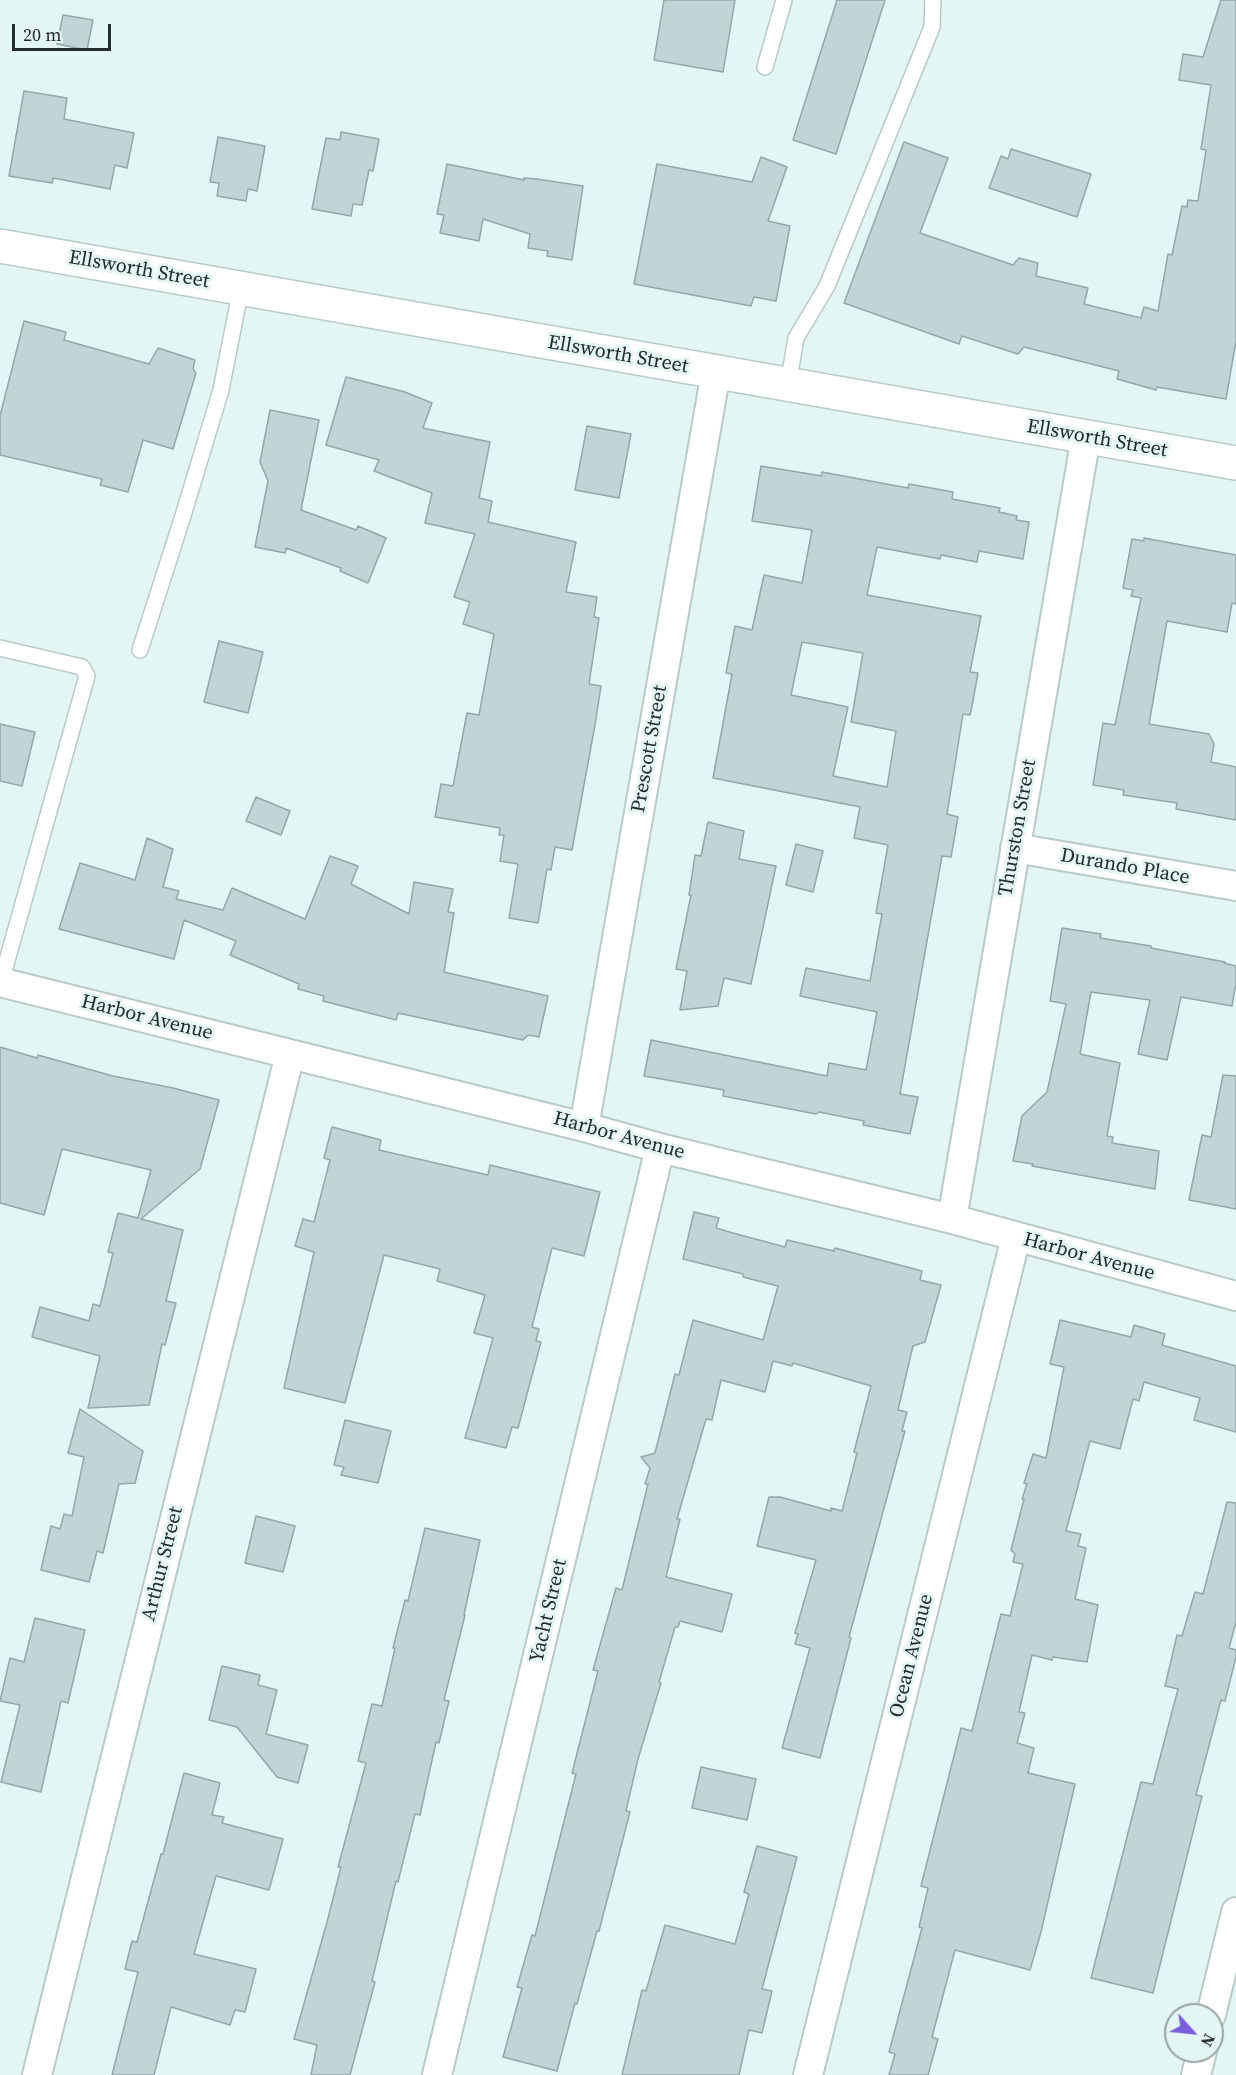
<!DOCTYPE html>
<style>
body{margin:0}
#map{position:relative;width:1236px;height:2075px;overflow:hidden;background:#e3f6f3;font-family:"Source Serif 4",serif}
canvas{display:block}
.north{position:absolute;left:1164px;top:2003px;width:60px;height:60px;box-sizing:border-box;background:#e3f6f3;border:2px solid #97a5a3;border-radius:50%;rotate:117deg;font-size:16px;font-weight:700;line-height:24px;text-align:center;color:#242b2a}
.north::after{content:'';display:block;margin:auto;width:21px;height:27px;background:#795ed9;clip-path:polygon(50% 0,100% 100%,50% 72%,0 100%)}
.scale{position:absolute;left:12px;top:24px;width:99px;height:27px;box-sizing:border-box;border:3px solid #242b2a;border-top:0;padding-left:8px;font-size:18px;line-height:21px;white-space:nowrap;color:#242b2a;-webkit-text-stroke:4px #e3f6f3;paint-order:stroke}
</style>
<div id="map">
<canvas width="1236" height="2075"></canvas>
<div class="north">N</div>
<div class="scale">20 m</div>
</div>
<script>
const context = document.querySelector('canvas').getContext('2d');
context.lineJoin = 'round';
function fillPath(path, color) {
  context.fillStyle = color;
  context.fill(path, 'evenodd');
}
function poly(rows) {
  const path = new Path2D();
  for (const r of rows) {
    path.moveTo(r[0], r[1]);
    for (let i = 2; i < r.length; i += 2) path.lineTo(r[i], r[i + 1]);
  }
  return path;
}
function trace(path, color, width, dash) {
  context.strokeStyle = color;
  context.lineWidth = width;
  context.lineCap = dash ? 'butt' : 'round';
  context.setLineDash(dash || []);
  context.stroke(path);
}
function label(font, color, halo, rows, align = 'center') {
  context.font = font + ' "Source Serif 4",serif';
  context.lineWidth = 6;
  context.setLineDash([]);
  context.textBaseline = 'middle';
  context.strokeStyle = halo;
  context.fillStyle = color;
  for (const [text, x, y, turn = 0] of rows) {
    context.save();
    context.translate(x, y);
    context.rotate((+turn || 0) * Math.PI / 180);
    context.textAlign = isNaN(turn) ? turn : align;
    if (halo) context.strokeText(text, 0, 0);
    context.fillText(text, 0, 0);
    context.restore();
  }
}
const building = poly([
 [664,0,735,0,723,72,654,60,664,0],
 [837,0,885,0,836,154,793,140,837,0],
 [1221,0,1236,0,1236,341,1226,399,1157,387,1156,390,1117,379,1119,371,1024,347,1018,354,962,336,959,344,844,303,904,142,948,158,920,233,1013,265,1019,258,1038,263,1036,276,1088,288,1084,304,1141,318,1144,307,1158,311,1168,254,1172,255,1182,206,1187,207,1188,200,1198,201,1206,150,1201,149,1211,85,1179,80,1183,54,1203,57,1221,0],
 [63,15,93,20,87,50,57,44,63,15],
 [24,91,67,98,64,119,134,133,127,168,115,165,110,189,53,178,52,183,9,176,24,91],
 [341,132,379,139,373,171,369,170,362,205,353,204,351,216,312,209,326,138,340,140,341,132],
 [218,137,265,146,257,191,248,189,246,201,217,196,219,183,210,182,218,137],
 [1011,149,1091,174,1077,217,989,188,1001,156,1008,159,1011,149],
 [761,157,787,167,768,221,790,226,776,301,754,297,751,306,634,284,657,164,752,182,761,157],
 [447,164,524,180,524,178,537,179,583,186,572,260,547,256,548,251,528,248,530,234,483,219,479,241,440,233,444,215,437,214,447,164],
 [24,321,66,332,64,340,149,364,158,348,195,360,193,369,196,373,173,449,143,440,128,492,100,485,102,479,0,455,0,416,24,321],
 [346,377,405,392,432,403,423,428,490,442,479,498,492,501,488,522,576,542,566,592,597,597,594,617,599,618,589,684,601,686,595,725,572,850,555,847,551,870,547,869,538,923,509,918,518,864,500,861,504,835,499,835,500,828,435,817,441,784,453,786,467,713,479,715,494,634,463,624,470,602,454,597,475,534,425,523,432,493,374,471,379,460,326,445,346,377],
 [270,410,319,420,301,510,356,530,358,526,386,538,368,583,340,571,341,568,286,548,285,553,255,547,268,481,260,462,270,410],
 [587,426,631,434,619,498,575,490,587,426],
 [761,466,822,476,822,472,908,488,909,484,953,492,952,499,1000,508,999,512,1017,516,1016,520,1029,522,1023,559,979,551,977,562,941,555,940,559,877,547,867,595,981,616,970,672,978,673,973,701,970,715,963,714,947,814,958,817,951,857,942,856,900,1094,918,1097,910,1134,863,1125,864,1121,819,1112,816,1114,723,1096,724,1090,644,1076,651,1040,827,1076,829,1063,866,1070,877,1012,800,996,806,968,870,981,882,914,876,913,888,845,854,838,860,807,713,778,732,674,726,673,735,626,752,630,764,575,802,583,812,530,752,521,761,466],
 [802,642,863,653,851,722,896,731,887,787,833,776,848,707,791,695,802,642],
 [1144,538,1236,555,1236,604,1232,603,1227,632,1167,621,1149,724,1209,734,1214,744,1211,762,1236,767,1236,820,1176,809,1177,803,1123,795,1124,790,1093,785,1103,723,1115,725,1141,598,1131,596,1133,590,1123,588,1132,539,1144,541,1144,538],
 [219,641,263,652,248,713,204,702,219,641],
 [0,724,35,732,22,786,0,781,0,724],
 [256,797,290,811,281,835,246,821,256,797],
 [708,822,744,831,739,859,776,866,751,984,724,978,718,1006,680,1010,687,971,676,969,691,895,689,895,695,855,701,856,708,822],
 [147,838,173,849,163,887,179,891,176,899,223,910,232,888,305,919,330,856,358,866,351,884,409,914,414,882,453,889,448,912,454,913,444,972,548,996,539,1037,528,1035,523,1040,398,1013,396,1020,323,1001,324,996,298,989,299,984,230,955,236,941,184,920,174,959,59,929,80,863,135,880,147,838],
 [796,844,823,851,813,892,786,885,796,844],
 [1062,928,1101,934,1100,938,1151,946,1151,948,1225,962,1224,963,1236,966,1236,983,1232,1006,1181,997,1167,1060,1138,1054,1150,1000,1091,992,1080,1054,1120,1063,1107,1136,1113,1137,1112,1143,1159,1151,1155,1189,1032,1166,1033,1164,1013,1161,1022,1116,1047,1092,1066,1004,1050,1001,1062,928],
 [0,1047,37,1058,38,1055,113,1076,173,1088,219,1100,200,1169,141,1219,183,1230,166,1301,176,1303,165,1345,162,1344,149,1405,88,1408,100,1356,32,1337,40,1307,89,1321,93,1304,100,1306,113,1253,108,1252,118,1213,138,1218,151,1170,62,1149,44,1215,0,1203,0,1047],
 [1223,1075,1236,1076,1236,1209,1189,1200,1202,1135,1211,1137,1223,1075],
 [332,1127,381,1140,379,1150,488,1175,490,1165,600,1192,584,1256,552,1248,532,1327,539,1329,536,1341,541,1342,518,1428,512,1427,506,1448,465,1438,493,1338,474,1333,485,1295,437,1281,440,1269,384,1255,345,1403,284,1388,314,1252,295,1246,303,1219,314,1222,330,1160,324,1158,332,1127],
 [694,1212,719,1218,716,1228,733,1233,785,1247,787,1240,834,1251,835,1248,922,1271,920,1280,941,1285,925,1342,913,1346,898,1410,907,1412,902,1431,905,1431,849,1637,851,1638,820,1758,782,1748,810,1648,795,1644,798,1634,795,1633,816,1560,757,1546,769,1497,780,1497,831,1511,831,1508,842,1511,857,1453,854,1452,871,1386,793,1363,792,1366,773,1361,765,1392,721,1380,712,1420,706,1419,677,1519,680,1519,666,1577,732,1594,722,1632,680,1621,678,1627,675,1627,659,1682,661,1683,638,1759,626,1811,630,1812,599,1931,597,1931,577,2004,575,2003,557,2071,503,2057,522,1988,517,1987,532,1935,535,1936,576,1774,572,1773,598,1671,593,1670,616,1588,622,1590,648,1484,645,1484,650,1468,641,1457,655,1453,675,1374,679,1375,693,1320,763,1340,778,1286,743,1277,743,1274,683,1259,694,1212],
 [1060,1320,1131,1337,1134,1325,1165,1334,1162,1345,1236,1366,1236,1432,1194,1420,1200,1398,1144,1382,1139,1401,1133,1399,1120,1449,1090,1441,1066,1531,1081,1534,1078,1546,1086,1548,1075,1599,1098,1605,1087,1662,1053,1657,1052,1660,1032,1655,1019,1712,1025,1713,1017,1743,1034,1748,1028,1773,1075,1784,1041,1932,1030,1970,955,1950,932,2037,938,2039,928,2075,889,2075,895,2054,889,2052,922,1928,919,1927,928,1888,921,1886,961,1728,972,1731,1001,1614,1010,1616,1023,1564,1013,1562,1015,1554,1011,1550,1024,1499,1022,1499,1027,1484,1024,1483,1033,1454,1046,1458,1064,1367,1050,1364,1060,1320],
 [80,1409,143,1451,135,1483,119,1484,103,1553,97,1551,89,1582,41,1570,51,1526,60,1529,64,1514,72,1516,84,1457,68,1453,80,1409],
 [345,1420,391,1431,378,1483,341,1475,344,1467,334,1465,345,1420],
 [1227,1502,1236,1503,1236,1622,1229,1648,1236,1650,1236,1657,1225,1701,1221,1700,1196,1795,1202,1796,1153,1993,1091,1978,1141,1782,1153,1784,1178,1689,1165,1686,1177,1635,1182,1636,1195,1592,1203,1594,1227,1502],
 [256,1516,295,1526,283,1572,245,1563,256,1516],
 [425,1528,480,1540,464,1615,465,1615,444,1700,449,1701,439,1743,436,1742,420,1815,415,1814,398,1882,396,1881,372,1981,375,1982,350,2075,311,2075,317,2045,294,2039,327,1922,341,1867,338,1867,366,1763,358,1761,372,1704,382,1706,395,1648,393,1648,405,1600,408,1601,425,1528],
 [35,1618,85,1630,68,1703,61,1701,41,1792,1,1782,20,1705,0,1701,10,1658,24,1662,35,1618],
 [222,1666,260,1675,258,1685,277,1690,266,1734,308,1745,298,1783,277,1777,237,1727,209,1720,222,1666],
 [701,1767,756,1779,747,1820,692,1808,701,1767],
 [184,1773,220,1783,212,1815,224,1817,222,1823,283,1839,269,1890,216,1876,194,1954,256,1969,245,2012,235,2010,230,2025,171,2007,154,2075,112,2075,138,1972,125,1969,132,1941,137,1942,161,1854,163,1854,184,1773],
 [757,1846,797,1857,762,1989,772,1991,762,2033,749,2030,739,2075,622,2075,642,1990,646,1991,665,1925,735,1944,749,1894,744,1892,757,1846]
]);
const lane = poly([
 [765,67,784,0],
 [788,385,796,338,827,286,932,27,933,0],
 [0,648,82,667,87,676,1,982],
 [140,650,182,519,221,390,241,288]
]);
const street = poly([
 [1015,848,1236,886],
 [0,982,584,1127,660,1148,952,1219,1236,1296],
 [584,1127,716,372],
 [952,1219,1086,437],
 [1211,2015,1236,1912],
 [37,2075,290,1054],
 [437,2075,660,1148],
 [808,2075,1016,1237],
 [1196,2075,1202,2051]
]);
const secondary = poly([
 [0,246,1236,463]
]);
const streetNames = [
 ["Ellsworth Street",139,270,10],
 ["Ellsworth Street",618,355,10],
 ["Ellsworth Street",1097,439,10],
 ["Prescott Street",650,749,-80],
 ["Thurston Street",1018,828,-80],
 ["Durando Place",1125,867,10],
 ["Harbor Avenue",147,1018,14],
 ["Harbor Avenue",619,1136,15],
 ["Harbor Avenue",1089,1257,15],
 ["Arthur Street",163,1564,-76],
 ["Yacht Street",549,1611,-77],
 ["Ocean Avenue",912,1656,-76]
];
fillPath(building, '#c1d4d6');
trace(building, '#95a7a9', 1.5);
trace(lane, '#b9cbc8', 18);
trace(street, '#b9cbc8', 32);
trace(secondary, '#b9cbc8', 36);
trace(lane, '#fff', 15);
trace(street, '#fff', 28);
trace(secondary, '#fff', 33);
label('20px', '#242b2a', '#e3f6f3', streetNames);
</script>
